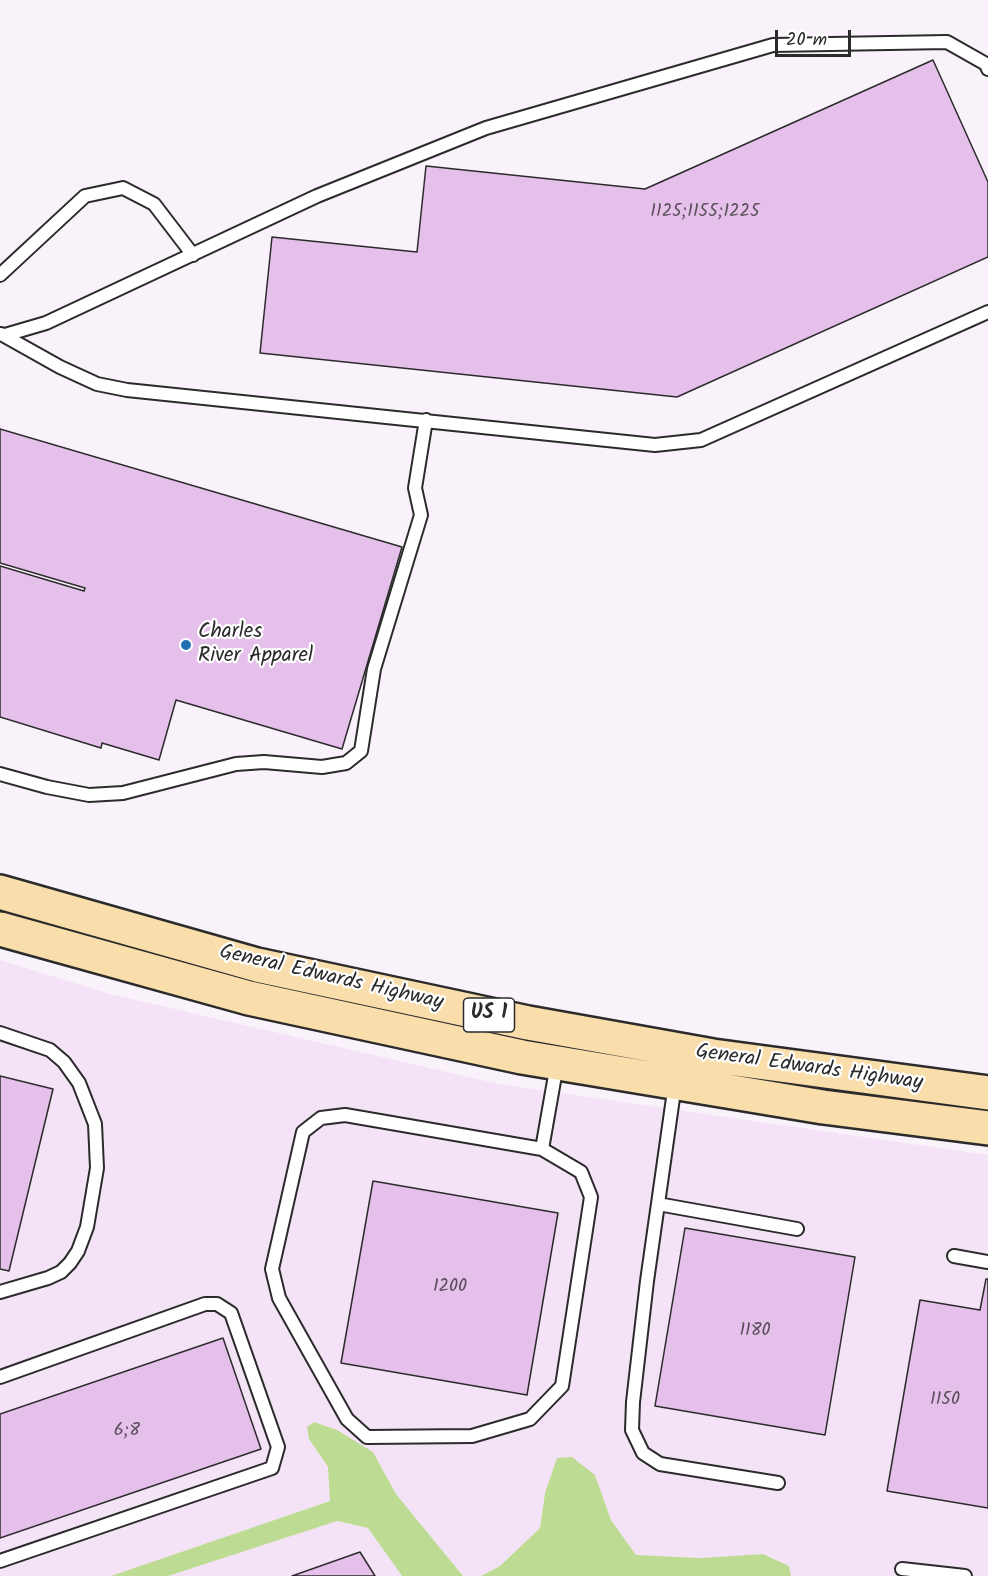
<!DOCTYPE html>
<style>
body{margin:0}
#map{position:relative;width:988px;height:1576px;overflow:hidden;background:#faf2fb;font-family:Kalam,sans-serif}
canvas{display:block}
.scale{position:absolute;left:775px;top:30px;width:76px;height:27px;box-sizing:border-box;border:3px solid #2b2b2b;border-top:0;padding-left:8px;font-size:18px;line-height:21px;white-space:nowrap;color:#2b2b2b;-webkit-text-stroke:4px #fff;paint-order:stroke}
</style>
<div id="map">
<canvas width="988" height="1576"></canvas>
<div class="scale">20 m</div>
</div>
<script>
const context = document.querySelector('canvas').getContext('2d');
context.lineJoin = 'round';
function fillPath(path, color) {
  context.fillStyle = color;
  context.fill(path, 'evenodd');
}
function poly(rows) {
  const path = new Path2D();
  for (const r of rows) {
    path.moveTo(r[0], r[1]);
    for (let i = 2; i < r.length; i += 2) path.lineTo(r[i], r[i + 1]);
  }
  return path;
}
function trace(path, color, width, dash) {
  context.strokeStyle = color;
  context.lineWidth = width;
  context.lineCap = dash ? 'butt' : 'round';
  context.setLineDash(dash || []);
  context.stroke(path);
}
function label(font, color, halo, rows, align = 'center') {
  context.font = font + ' Kalam,sans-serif';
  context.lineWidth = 4.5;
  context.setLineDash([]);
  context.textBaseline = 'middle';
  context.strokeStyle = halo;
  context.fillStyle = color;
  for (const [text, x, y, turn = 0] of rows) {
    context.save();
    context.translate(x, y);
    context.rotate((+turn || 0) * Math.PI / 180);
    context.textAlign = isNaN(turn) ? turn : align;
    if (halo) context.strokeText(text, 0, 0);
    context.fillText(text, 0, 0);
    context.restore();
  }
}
const built = poly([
 [0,960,110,994,499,1084,988,1155,988,1576,791,1576,789,1566,763,1554,701,1558,636,1555,611,1520,595,1475,545,1493,540,1528,500,1566,481,1576,463,1576,396,1494,373,1452,309,1439,328,1467,330,1501,111,1576,0,1576],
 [336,1521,368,1528,402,1576,168,1576]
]);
const green = poly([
 [314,1422,337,1430,373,1452,396,1494,463,1576,402,1576,368,1528,337,1521,168,1576,111,1576,330,1501,328,1467,309,1439,307,1427],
 [572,1457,595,1475,611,1520,636,1555,701,1558,763,1554,789,1566,791,1576,481,1576,500,1566,540,1528,545,1493,557,1458]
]);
const building = poly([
 [933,60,988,182,988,257,677,397,260,353,272,237,417,252,426,166,645,189,933,60],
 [0,429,402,547,342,749,176,700,159,760,102,743,101,748,0,717,0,566,84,591,85,588,0,563,0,429],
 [0,1076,53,1089,9,1271,0,1269,0,1076],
 [373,1181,558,1213,527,1395,341,1363,373,1181],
 [685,1228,855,1257,825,1435,655,1406,685,1228],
 [986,1279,988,1279,988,1508,887,1491,920,1300,980,1310,986,1279],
 [223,1338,261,1449,0,1538,0,1414,223,1338],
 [360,1552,375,1576,292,1576,360,1552]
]);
const service = poly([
 [0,275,85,196,123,188,154,204,193,255],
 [1,334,60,367,97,384,127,390,655,445,701,440,988,312],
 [5,335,46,323,317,196,486,128,773,45,947,42,986,64,988,69],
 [0,774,47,787,89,795,123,793,236,764,264,762,322,767,346,763,361,751,374,669,421,515,415,488,426,420],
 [0,1033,50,1050,64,1062,79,1083,95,1124,97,1168,87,1227,78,1251,70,1263,61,1272,48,1278,0,1292],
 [675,1084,647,1281,633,1402,632,1430,643,1453,660,1464,778,1483],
 [542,1149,581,1172,591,1197,562,1386,530,1419,472,1436,367,1437,347,1419,279,1298,272,1269,303,1132,321,1118,345,1115,542,1149,557,1064],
 [658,1204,797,1229],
 [954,1256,988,1262],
 [0,1377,205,1304,217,1304,231,1313,278,1447,272,1468,0,1561],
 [902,1569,965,1576]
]);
const primary = poly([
 [0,892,257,965,528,1023,713,1056,988,1093],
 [0,929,249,998,522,1057,823,1107,988,1128]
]);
const markers = [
 [186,645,6,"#1f6fb2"]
];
const numberNames = [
 ["1125;1155;1225",705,213],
 ["1200",450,1288],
 ["1180",755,1332],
 ["1150",945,1401],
 ["6;8",127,1432]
];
const shields = [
 [489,1015,51]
];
const shieldNames = [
 ["US 1",489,1015]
];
const poiNames = [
 ["Charles",198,633],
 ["River Apparel",198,657]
];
const streetNames = [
 ["General Edwards Highway",331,979,13],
 ["General Edwards Highway",809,1069,8]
];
fillPath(built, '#f4e3f6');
fillPath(green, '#bedb93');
fillPath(building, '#e5c0ea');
trace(building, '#2b2b2b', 1.5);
trace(service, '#2b2b2b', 16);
trace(primary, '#2b2b2b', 38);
trace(service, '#fff', 12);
trace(primary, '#f9deab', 33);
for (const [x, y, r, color] of markers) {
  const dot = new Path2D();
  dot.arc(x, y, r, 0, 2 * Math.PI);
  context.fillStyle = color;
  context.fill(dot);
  trace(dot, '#fff', 2);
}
label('18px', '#5a505b', null, numberNames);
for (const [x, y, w] of shields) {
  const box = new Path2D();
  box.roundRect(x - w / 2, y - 17, w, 34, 4.5);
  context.fillStyle = '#fff';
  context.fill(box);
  trace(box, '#2b2b2b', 1.5);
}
label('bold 20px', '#2b2b2b', null, shieldNames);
label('21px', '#2b2b2b', '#fff', poiNames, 'left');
label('21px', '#2b2b2b', '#fff', streetNames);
</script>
